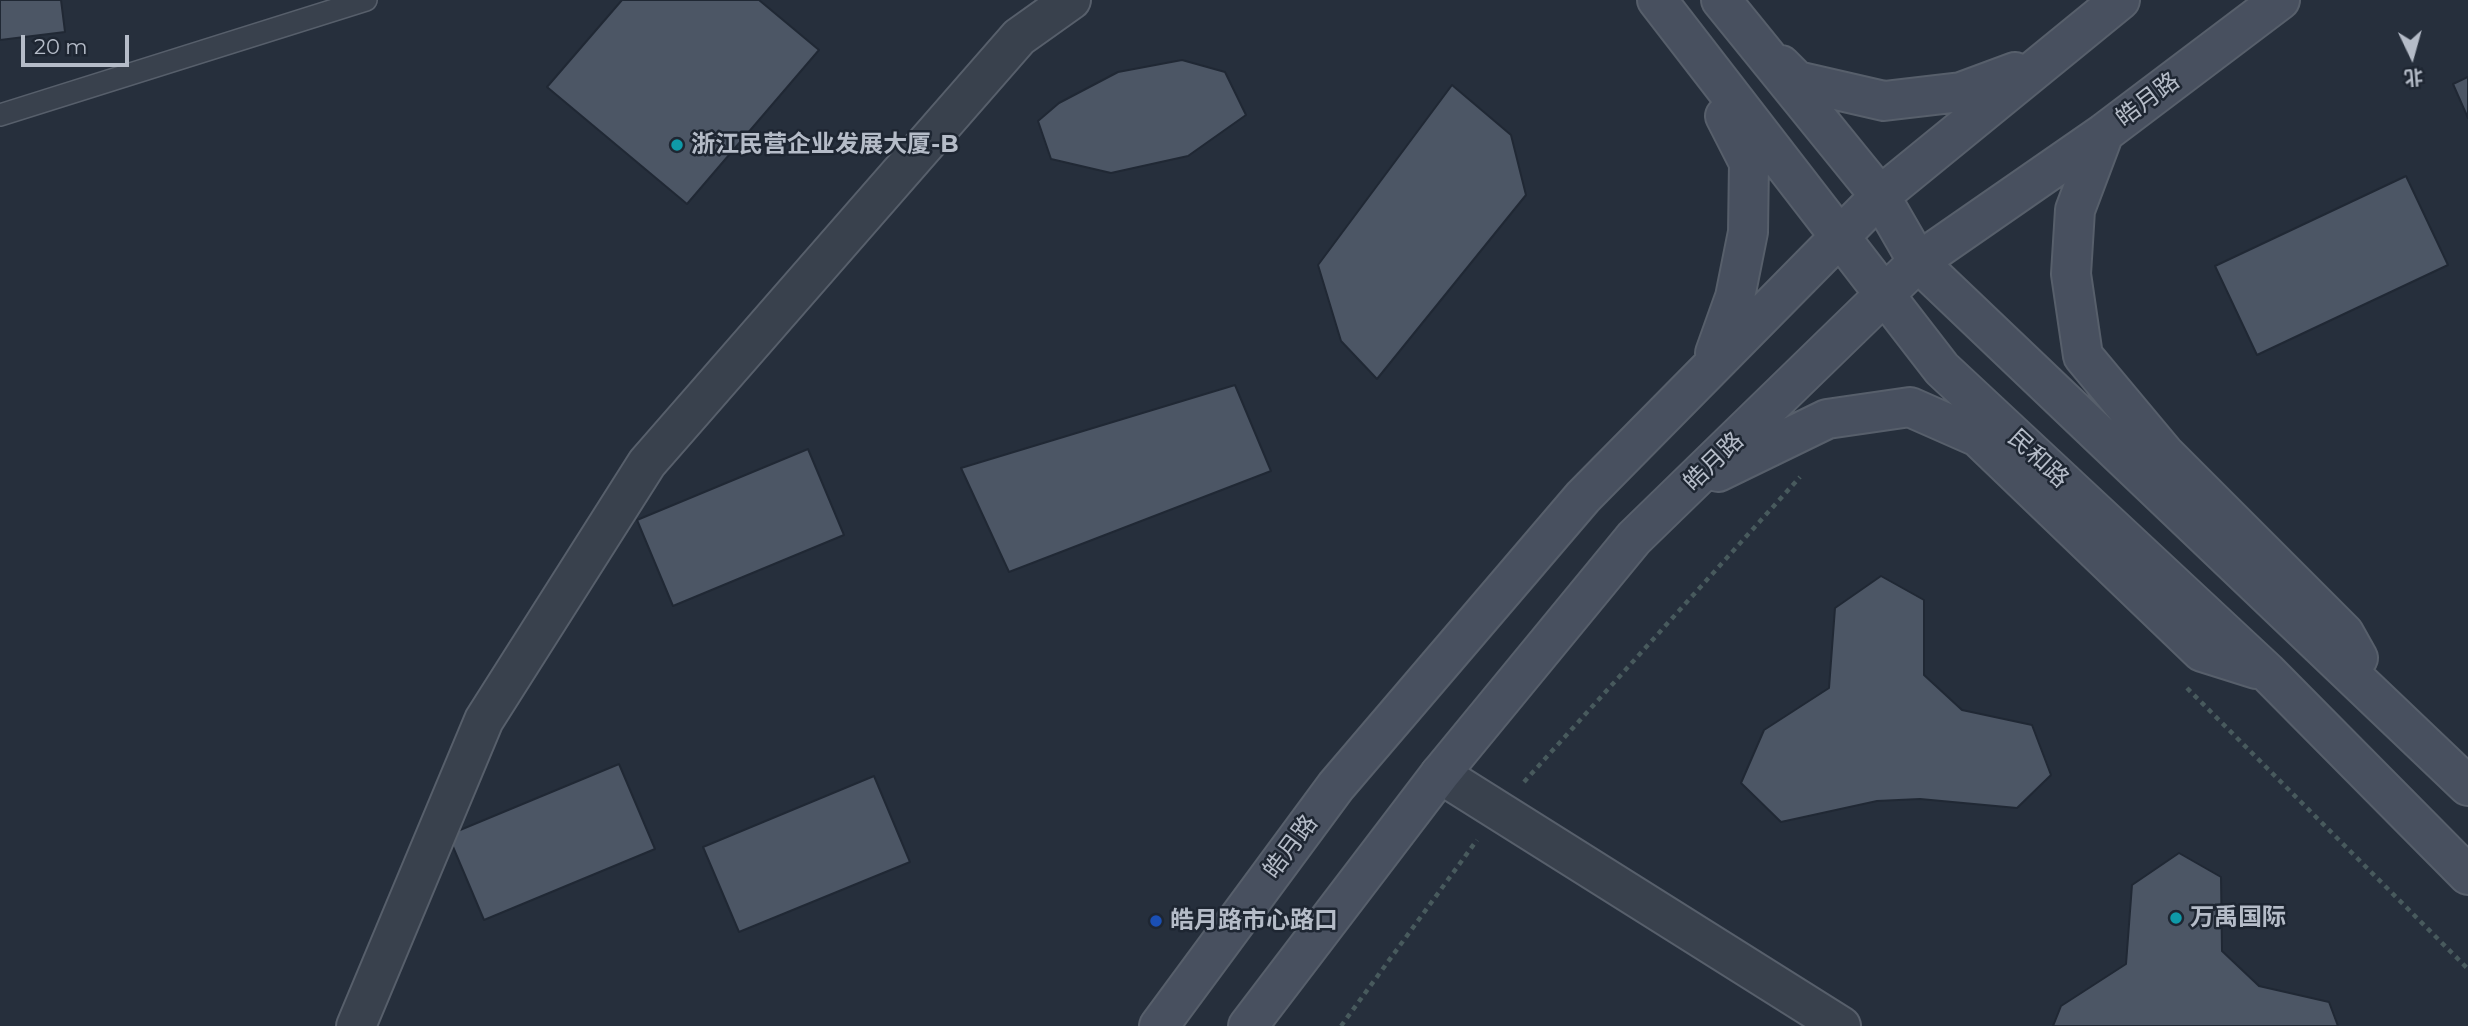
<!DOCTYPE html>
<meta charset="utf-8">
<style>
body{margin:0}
#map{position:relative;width:2468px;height:1026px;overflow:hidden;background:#262f3c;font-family:Montserrat,"Noto Sans SC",sans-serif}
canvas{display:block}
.north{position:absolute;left:2377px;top:21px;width:70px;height:70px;-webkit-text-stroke:5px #1e2632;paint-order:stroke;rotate:175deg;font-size:19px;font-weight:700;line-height:28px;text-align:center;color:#b5bcc8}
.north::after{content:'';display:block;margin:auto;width:24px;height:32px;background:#b5bcc8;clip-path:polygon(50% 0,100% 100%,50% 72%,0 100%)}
.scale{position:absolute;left:21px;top:35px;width:108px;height:32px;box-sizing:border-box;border:4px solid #b5bcc8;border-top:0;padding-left:9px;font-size:21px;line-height:24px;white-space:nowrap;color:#b5bcc8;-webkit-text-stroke:5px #1e2632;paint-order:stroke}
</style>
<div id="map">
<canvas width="2468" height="1026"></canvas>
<div class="north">北</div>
<div class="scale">20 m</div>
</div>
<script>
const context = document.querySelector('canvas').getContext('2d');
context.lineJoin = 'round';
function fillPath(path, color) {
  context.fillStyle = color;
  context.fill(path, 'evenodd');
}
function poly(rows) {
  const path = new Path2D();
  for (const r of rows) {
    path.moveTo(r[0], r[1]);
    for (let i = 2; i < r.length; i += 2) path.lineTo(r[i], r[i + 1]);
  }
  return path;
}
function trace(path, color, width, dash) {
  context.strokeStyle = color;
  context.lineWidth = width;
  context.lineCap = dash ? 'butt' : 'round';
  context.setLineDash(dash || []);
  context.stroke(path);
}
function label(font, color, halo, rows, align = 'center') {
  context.font = font + ' Montserrat,"Noto Sans SC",sans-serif';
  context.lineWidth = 5;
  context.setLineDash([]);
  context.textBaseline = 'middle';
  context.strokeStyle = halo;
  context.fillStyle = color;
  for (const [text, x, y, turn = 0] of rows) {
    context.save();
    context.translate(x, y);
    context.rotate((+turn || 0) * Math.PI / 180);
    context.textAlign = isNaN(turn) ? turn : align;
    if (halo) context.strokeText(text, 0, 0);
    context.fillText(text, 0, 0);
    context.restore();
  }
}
const building = poly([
 [0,0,61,0,65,32,0,40,0,0],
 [622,0,759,0,819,50,687,204,547,87,622,0],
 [1182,60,1225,72,1246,115,1188,156,1111,173,1051,159,1038,121,1059,103,1118,72,1182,60],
 [2468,77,2468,118,2453,84,2468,77],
 [1452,85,1511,135,1526,195,1377,379,1341,341,1318,265,1452,85],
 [2406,176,2448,265,2257,355,2215,266,2406,176],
 [1235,385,1271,471,1009,572,961,468,1235,385],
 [808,449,844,535,673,606,637,520,808,449],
 [1881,576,1924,600,1924,675,1962,710,2032,725,2051,775,2017,808,1920,799,1877,801,1781,822,1741,783,1764,730,1829,688,1835,608,1881,576],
 [619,764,655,849,484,920,448,835,619,764],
 [874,776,910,862,739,932,703,847,874,776],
 [2179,853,2221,877,2222,951,2259,986,2329,1002,2338,1026,2053,1026,2061,1006,2126,964,2132,885,2179,853]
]);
const path = poly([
 [2187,688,2468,969],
 [1524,782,1800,477],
 [1341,1026,1477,840]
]);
const lane = poly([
 [0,115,366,0]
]);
const street = poly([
 [1440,774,1841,1026],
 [356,1026,484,720,647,463,1019,37,1071,0]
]);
const secondary = poly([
 [1657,0,1942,369,2267,672,2468,875],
 [1721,0,1880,196,1918,262,2468,786],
 [1781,65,1797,81,1884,101,1961,92,2015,72],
 [2104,133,2075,210,2071,274,2083,356,2164,453,2344,633,2358,658],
 [1715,353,1735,297,1748,232,1749,163,1725,116],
 [1718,472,1827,419,1910,407,1978,437,2202,652,2256,669],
 [1159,1026,1336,786,1583,497,1880,196,2120,0],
 [1248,1026,1440,774,1634,538,1918,262,2104,133,2280,0]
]);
const markers = [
 [677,145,7,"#0f9aa8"],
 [2176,918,7,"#0f9aa8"],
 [1156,921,7,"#1a4fb4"]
];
const streetNames = [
 ["皓月路",2148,100,-37],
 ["民和路",2038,459,43],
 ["皓月路",1714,462,-44],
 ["皓月路",1291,847,-53]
];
const poiNames = [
 ["浙江民营企业发展大厦-B",691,145],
 ["万禹国际",2190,918],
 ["皓月路市心路口",1170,921]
];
fillPath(building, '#4c5665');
trace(building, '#202834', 2);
trace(lane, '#575f6b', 24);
trace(street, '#575f6b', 42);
trace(secondary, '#575f6b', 42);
trace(path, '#485a5d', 4.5, [5, 5]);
trace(lane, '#39414d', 21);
trace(street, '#39414d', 38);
trace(secondary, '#48505f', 38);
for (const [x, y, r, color] of markers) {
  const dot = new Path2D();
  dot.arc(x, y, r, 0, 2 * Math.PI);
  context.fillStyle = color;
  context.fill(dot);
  trace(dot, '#1e2632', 2.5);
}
label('24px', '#b5bcc8', '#1e2632', streetNames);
label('bold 24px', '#b5bcc8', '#1e2632', poiNames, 'left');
</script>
